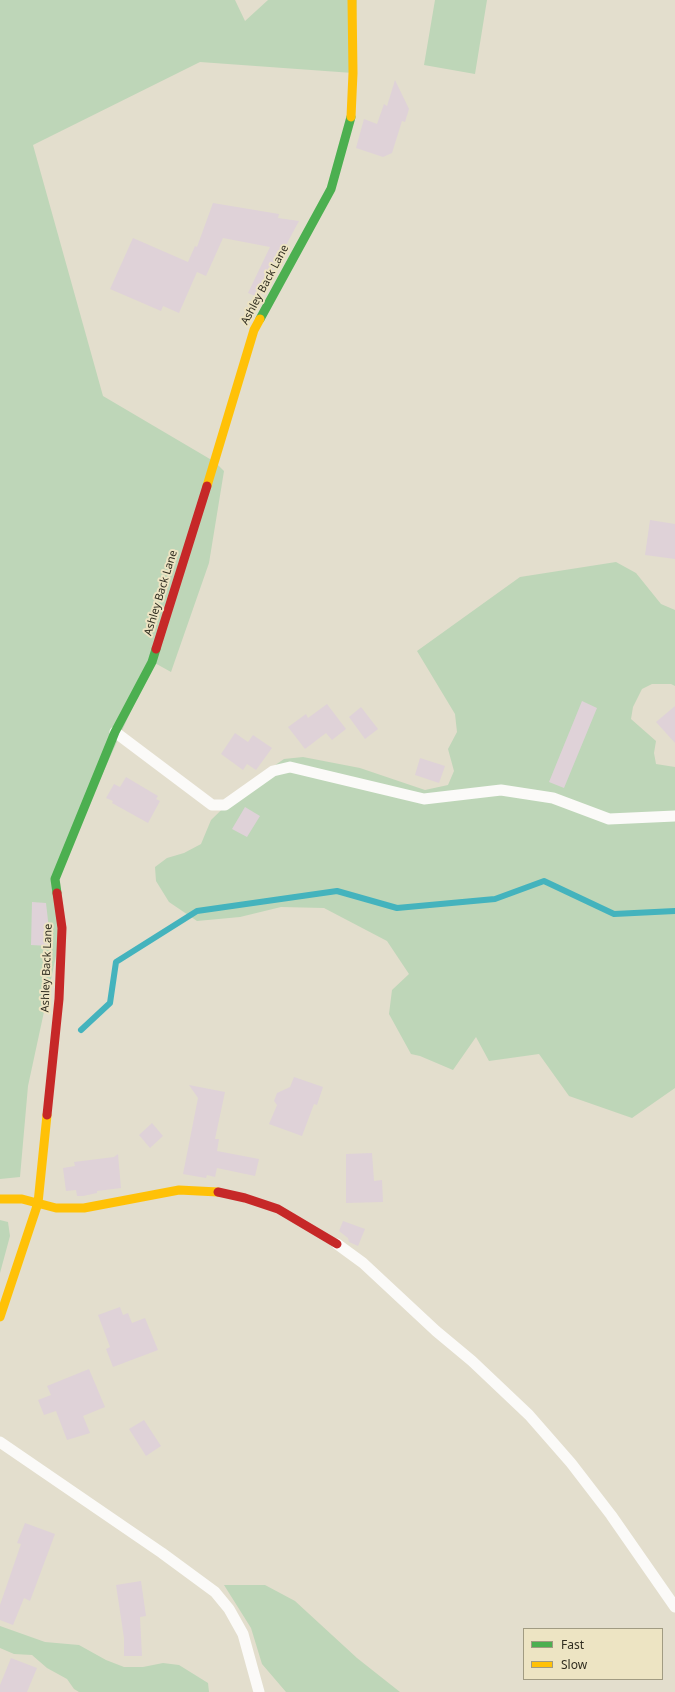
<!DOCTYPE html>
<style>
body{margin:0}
#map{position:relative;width:675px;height:1692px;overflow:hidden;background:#e3decd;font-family:"Noto Sans",sans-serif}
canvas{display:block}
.legend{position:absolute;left:523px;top:1628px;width:140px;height:52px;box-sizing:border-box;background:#ede4c3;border:1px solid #a19b82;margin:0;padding:5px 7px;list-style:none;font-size:12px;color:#302d20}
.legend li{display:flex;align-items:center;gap:8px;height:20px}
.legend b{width:20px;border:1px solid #a19b82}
</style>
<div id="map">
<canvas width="675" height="1692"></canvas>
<ul class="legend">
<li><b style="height:5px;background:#4caf50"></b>Fast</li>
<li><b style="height:5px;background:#ffc107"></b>Slow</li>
</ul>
</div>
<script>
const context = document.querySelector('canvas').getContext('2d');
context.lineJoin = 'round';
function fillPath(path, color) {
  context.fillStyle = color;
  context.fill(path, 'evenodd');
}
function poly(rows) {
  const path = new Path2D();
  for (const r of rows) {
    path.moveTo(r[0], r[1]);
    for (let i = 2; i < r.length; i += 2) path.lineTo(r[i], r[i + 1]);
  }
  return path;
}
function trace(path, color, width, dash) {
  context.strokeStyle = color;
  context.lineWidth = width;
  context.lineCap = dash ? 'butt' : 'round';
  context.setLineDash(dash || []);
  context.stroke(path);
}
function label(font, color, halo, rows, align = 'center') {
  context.font = font + ' "Noto Sans",sans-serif';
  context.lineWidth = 4;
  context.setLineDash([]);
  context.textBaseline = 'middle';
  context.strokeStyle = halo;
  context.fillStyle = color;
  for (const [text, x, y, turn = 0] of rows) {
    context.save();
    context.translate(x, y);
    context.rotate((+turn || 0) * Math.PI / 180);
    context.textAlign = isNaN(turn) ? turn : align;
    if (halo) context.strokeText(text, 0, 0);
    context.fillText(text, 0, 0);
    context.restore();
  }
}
const green = poly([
 [0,0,235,0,245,21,268,0,357,0,353,73,200,62,33,145,103,396,215,462,224,471,209,563,171,672,153,662,55,879,62,928,28,1086,20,1177,0,1179],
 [435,0,487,0,475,74,424,65],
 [616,562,636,573,661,604,675,610,675,686,671,684,652,684,642,689,633,707,631,719,656,741,654,753,656,764,675,767,675,1088,632,1118,569,1096,539,1054,489,1061,476,1037,453,1070,420,1056,411,1054,389,1014,392,990,409,974,387,941,324,908,281,907,240,917,197,921,169,902,156,881,155,867,167,858,184,853,201,844,211,820,249,783,284,759,303,757,360,768,425,790,448,785,454,771,448,749,457,732,455,714,417,651,520,577],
 [0,1220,8,1222,10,1236,0,1273],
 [224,1585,265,1585,295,1601,357,1658,400,1692,286,1692,262,1664,251,1628],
 [0,1626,45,1642,79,1645,106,1660,124,1667,143,1667,163,1663,179,1665,208,1683,209,1692,79,1692,74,1689,67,1679,47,1668,32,1655,14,1654,0,1648]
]);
const stream = poly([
 [81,1030,110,1003,116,962,197,911,337,891,397,908,495,899,544,881,614,914,675,911]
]);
const building = poly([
 [395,80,409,109,405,122,402,121,392,153,383,157,356,148,364,119,377,124,384,104,387,106],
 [213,203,279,214,278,218,299,221,258,297,248,293,270,247,223,238,206,276,197,272,179,313,163,306,161,311,110,289,133,238,188,262,195,246,197,247],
 [650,520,675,524,675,559,645,555],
 [582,701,597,708,564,788,549,782],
 [327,704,346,729,332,740,326,733,305,749,288,727,306,714,308,718],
 [675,706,675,743,656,722],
 [361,707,378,729,365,739,349,717],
 [235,733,248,742,253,735,272,748,256,770,247,764,243,770,221,754],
 [420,758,445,766,439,783,415,775],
 [126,777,158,796,156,799,160,801,148,823,112,803,113,801,106,798,114,784,120,787],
 [245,807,260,816,247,837,232,829],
 [32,902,46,903,49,929,49,946,31,945],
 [294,1077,323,1087,317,1105,314,1104,302,1136,269,1124,277,1105,274,1101,277,1093,290,1087],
 [189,1085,225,1092,215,1139,219,1139,217,1151,259,1159,255,1176,217,1168,215,1177,207,1175,206,1178,183,1174,198,1098],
 [152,1123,163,1136,150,1148,139,1135],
 [372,1153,374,1181,382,1180,383,1202,346,1203,346,1154],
 [118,1154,121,1188,97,1191,97,1193,83,1196,77,1196,76,1190,66,1191,63,1168,75,1166,74,1162,114,1157],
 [343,1221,365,1229,358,1246,349,1242,348,1238,339,1231],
 [120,1307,123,1315,128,1313,132,1323,145,1318,158,1350,113,1367,106,1349,110,1347,98,1315],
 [89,1369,105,1407,83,1416,90,1433,67,1440,56,1411,44,1415,38,1400,51,1395,47,1386],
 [144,1420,161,1446,146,1456,129,1429],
 [25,1523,55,1534,30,1601,24,1598,13,1625,0,1620,0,1605,21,1544,17,1543],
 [141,1581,146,1616,140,1617,142,1656,124,1656,124,1638,116,1585],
 [11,1658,37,1668,27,1692,0,1692,0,1685]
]);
const lane = poly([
 [115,732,212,805,225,805,273,771,290,767,424,799,501,790,553,798,609,819,675,816],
 [337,1244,363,1263,436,1331,472,1361,529,1415,571,1463,611,1515,675,1607],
 [0,1442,162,1553,215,1592,229,1609,243,1634,259,1692]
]);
const fast = poly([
 [260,319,331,189,351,117],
 [57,893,55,879,115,732,152,662,156,649]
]);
const slow = poly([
 [351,117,353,73,352,0],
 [207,486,254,330,260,319],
 [0,1199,22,1199,56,1208,84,1208,179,1190,218,1192],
 [0,1317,38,1203,47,1115]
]);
const jam = poly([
 [156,649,207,486],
 [47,1115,59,999,62,928,57,893],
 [218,1192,245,1198,278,1209,337,1244]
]);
const streetNames = [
 ["Ashley Back Lane",265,285,-62],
 ["Ashley Back Lane",161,593,-73],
 ["Ashley Back Lane",47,968,-88]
];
fillPath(green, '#bed6b8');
trace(stream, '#44b3bd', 6);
fillPath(building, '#dfd2d8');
trace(lane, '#fbfaf8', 11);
trace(fast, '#4caf50', 9);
trace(slow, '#ffc107', 9);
trace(jam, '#c62828', 9);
label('11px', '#302d20', '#ede4c3', streetNames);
</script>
